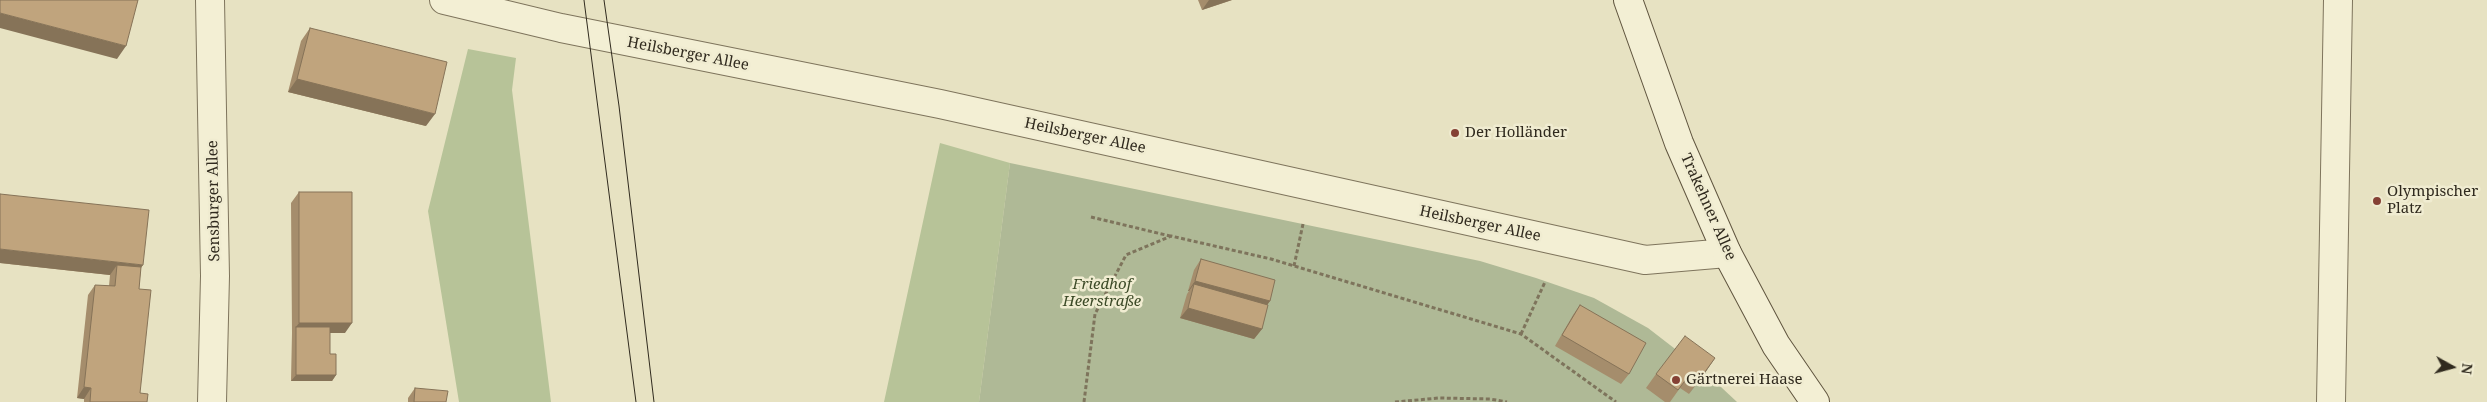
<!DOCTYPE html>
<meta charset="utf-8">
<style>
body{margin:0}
#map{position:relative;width:2487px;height:402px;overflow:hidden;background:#e7e2c2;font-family:"Noto Serif",serif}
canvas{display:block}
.north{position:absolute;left:2427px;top:342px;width:50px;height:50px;-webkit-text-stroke:4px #f0ecd1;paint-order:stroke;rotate:97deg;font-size:14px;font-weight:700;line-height:20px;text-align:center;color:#302a1e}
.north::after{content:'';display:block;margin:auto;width:18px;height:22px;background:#302a1e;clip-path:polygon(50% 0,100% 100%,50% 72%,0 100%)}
</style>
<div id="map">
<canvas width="2487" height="402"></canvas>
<div class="north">N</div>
</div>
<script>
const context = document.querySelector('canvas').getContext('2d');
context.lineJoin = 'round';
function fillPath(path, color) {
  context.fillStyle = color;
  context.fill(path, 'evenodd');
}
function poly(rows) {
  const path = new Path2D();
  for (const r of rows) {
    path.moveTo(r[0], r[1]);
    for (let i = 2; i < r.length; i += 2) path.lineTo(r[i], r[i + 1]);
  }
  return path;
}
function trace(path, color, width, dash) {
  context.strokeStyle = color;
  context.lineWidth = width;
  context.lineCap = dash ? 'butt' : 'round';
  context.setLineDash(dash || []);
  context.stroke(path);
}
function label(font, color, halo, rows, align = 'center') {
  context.font = font + ' "Noto Serif",serif';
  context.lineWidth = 5;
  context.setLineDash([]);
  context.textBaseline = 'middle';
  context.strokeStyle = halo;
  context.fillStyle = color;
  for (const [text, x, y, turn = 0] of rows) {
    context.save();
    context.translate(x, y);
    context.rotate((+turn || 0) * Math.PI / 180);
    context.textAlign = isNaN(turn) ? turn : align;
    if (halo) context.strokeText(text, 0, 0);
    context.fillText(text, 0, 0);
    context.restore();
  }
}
const green = poly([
 [468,49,516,58,512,90,551,402,459,402,428,211],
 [940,143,1010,163,979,402,884,402]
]);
const cemetery = poly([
 [1010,163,1480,261,1536,278,1594,298,1648,328,1705,372,1737,402,979,402]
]);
const path = poly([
 [1091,217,1170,236],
 [1294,266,1303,224],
 [1521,334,1545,282],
 [1084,402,1095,314,1126,255,1171,236,1271,259,1521,334,1616,402],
 [1395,402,1439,398,1490,399,1507,402]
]);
const street = poly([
 [210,0,215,276,212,402],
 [444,0,561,28,940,104,1645,260,1727,253],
 [2331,402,2338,0]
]);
const secondary = poly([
 [1628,0,1679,143,1727,253,1776,345,1815,402]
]);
const tram = poly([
 [584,0,636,402],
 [604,0,619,106,654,402]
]);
const wall = poly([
 [1198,0,1232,0,1202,10],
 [310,28,426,126,288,92,301,41],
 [299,192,345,333,330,333,330,354,336,375,332,381,291,381,292,333,291,203],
 [1201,259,1270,301,1267,305,1262,329,1254,339,1180,318,1187,294,1189,291,1188,291,1194,270],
 [0,263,143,265,141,267,139,289,140,393,147,402,84,402,84,399,77,398,88,295,95,285,109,286,110,275],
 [1580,305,1629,374,1621,384,1555,346,1573,315],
 [1715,358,1689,394,1680,388,1670,402,1665,402,1646,388,1656,374],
 [415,388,446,402,408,402,408,398]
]);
const shadedWall = poly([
 [1209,0,1232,0,1202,10],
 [0,13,126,46,117,59,0,28],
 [297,79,435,114,426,126,288,92],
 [0,249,143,265,134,278,117,265,110,275,0,263],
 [1195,281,1270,301,1262,312,1194,284,1189,291,1188,291],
 [1188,308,1262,329,1254,339,1180,318],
 [299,323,352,323,345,333,296,333,296,327],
 [1715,358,1705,373,1689,394,1699,380],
 [296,375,336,375,332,381,291,381],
 [84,387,91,388,84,399,77,398]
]);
const building = poly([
 [0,0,138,0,126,46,0,13,0,0],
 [310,28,447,62,435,114,297,79,310,28],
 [299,192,352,192,352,323,299,323,299,192],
 [0,194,149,210,143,265,0,249,0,194],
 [1201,259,1275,280,1270,301,1195,281,1201,259],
 [117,265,141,267,139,289,151,290,140,393,148,394,147,402,90,402,91,388,84,387,95,285,115,286,117,265],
 [1194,284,1268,305,1262,329,1188,308,1194,284],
 [1580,305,1646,343,1629,374,1562,335,1580,305],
 [296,327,330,327,330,354,336,354,336,375,296,375,296,327],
 [1685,336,1715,358,1699,380,1690,374,1678,390,1656,374,1685,336],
 [415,388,448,391,446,402,414,402,415,388]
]);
const markers = [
 [1455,133,5,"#854134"],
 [2377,201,5,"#854134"],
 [1676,380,5,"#854134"]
];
const streetNames = [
 ["Heilsberger Allee",688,54,11],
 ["Heilsberger Allee",1085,136,12],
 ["Sensburger Allee",214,201,-91],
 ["Trakehner Allee",1708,207,66],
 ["Heilsberger Allee",1480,224,12]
];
const poiNames = [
 ["Der Holländer",1465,133],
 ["Olympischer",2387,192],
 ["Platz",2387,209],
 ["Gärtnerei Haase",1686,380]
];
const parkNames = [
 ["Friedhof",1102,285],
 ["Heerstraße",1102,302]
];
fillPath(green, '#b7c398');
fillPath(cemetery, '#afb996');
trace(street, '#7e745c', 30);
trace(secondary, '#60553f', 30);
trace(path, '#7e745c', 3, [4, 2.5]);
trace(street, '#f3efd4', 28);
trace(secondary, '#f3efd4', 28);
trace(tram, '#302a1e', 1);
fillPath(wall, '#a58d6c');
fillPath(shadedWall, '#867358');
fillPath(building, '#c0a47d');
trace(building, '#867358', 1);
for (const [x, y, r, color] of markers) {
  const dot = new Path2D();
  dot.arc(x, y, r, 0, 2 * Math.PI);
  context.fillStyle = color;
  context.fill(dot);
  trace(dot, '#f0ecd1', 2);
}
label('15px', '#302a1e', '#f0ecd1', streetNames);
label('15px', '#302a1e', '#f0ecd1', poiNames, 'left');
label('italic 15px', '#3c4a27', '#f0ecd1', parkNames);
</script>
